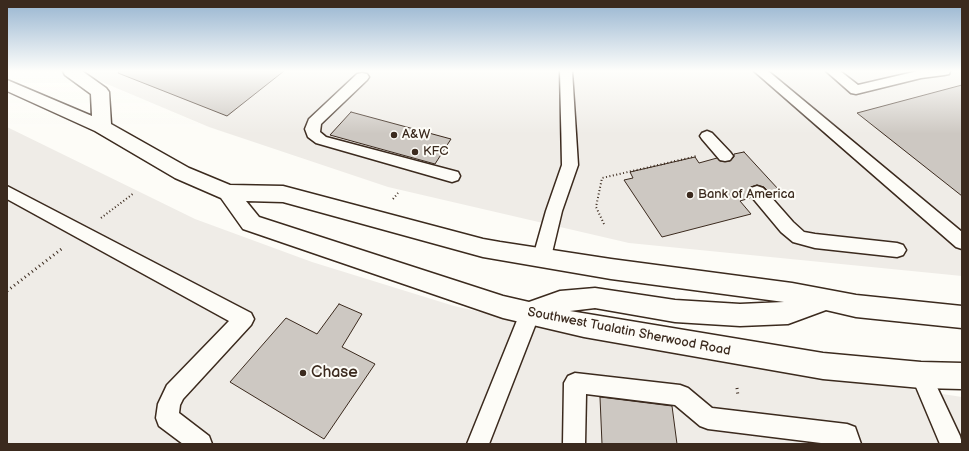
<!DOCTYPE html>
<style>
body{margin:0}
#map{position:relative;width:969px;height:451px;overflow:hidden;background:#fdfcf7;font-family:"Balsamiq Sans",sans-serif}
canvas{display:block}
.frame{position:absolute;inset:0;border:8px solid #3b2a1e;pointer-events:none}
</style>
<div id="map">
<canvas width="969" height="451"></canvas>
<div class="frame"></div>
</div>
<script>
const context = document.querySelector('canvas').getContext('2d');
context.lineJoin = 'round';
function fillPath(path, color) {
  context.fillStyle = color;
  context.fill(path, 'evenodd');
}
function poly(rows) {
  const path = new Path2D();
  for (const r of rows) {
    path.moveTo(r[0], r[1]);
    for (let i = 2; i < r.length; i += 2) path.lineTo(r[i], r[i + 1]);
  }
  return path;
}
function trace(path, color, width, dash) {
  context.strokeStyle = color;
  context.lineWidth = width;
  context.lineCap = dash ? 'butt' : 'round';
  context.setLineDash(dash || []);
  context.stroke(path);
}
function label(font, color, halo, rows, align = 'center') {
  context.font = font + ' "Balsamiq Sans",sans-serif';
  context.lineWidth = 4;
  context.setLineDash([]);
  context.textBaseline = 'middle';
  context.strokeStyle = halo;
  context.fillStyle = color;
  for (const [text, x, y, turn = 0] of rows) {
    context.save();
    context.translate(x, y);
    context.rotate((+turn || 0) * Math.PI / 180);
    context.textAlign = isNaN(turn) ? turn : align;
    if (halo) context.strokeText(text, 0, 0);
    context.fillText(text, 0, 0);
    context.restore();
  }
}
const built = poly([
 [76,71,962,71,962,276,629,243,388,187,209,127],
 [7,127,195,219,312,262,454,306,643,348,962,397,962,444,7,444]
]);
const building = poly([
 [119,71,284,71,227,116,118,73,119,71],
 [962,85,962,196,857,113,962,85],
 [351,112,451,139,435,164,330,135,351,112],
 [744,152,779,190,769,192,764,187,757,185,751,187,748,191,750,198,740,201,751,214,662,237,624,180,633,178,630,172,695,157,699,163,717,158,720,161,730,161,734,157,734,154,744,152],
 [339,304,362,314,342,347,375,364,324,439,230,382,286,318,317,334,339,304],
 [600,397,672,406,677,444,602,444,600,397]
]);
const pathFar1 = poly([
 [393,199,398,193],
 [101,218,134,193],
 [604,224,596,207,602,178,697,156]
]);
const path = poly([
 [7,291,64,247],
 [737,388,738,396]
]);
const service = poly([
 [560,71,572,71,578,165,562,211,551,257,548,262,542,264,536,262,533,257,546,211,562,165,560,71],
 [754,71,768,71,962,232,962,249,956,247,754,71],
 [826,71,840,71,858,85,918,71,950,71,949,74,944,75,921,78,856,94,851,93,826,71],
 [362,73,367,74,369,77,367,80,321,124,320,132,326,137,458,172,460,176,458,180,452,182,316,143,308,137,305,129,309,119,357,74,362,73],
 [707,131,712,133,730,152,733,156,730,160,725,161,720,160,702,139,700,136,702,133,707,131],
 [7,186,251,313,254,319,251,325,183,399,180,405,179,413,209,436,212,444,183,444,159,426,156,418,158,404,167,385,229,321,7,199,7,186],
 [757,186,763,188,793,222,804,232,815,234,897,243,903,245,906,250,903,255,897,257,815,248,793,242,781,232,751,196,749,192,751,188,757,186],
 [530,305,537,307,540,313,489,444,467,444,520,313,523,307,530,305],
 [921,365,928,368,960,436,962,444,940,444,911,375,914,368,921,365],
 [575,373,680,385,688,388,712,408,847,424,855,427,861,444,829,444,708,429,700,426,675,405,586,394,585,444,563,444,564,383,568,376,575,373]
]);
const trunk = poly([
 [63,71,82,71,106,88,109,92,111,124,189,168,230,185,283,186,483,239,500,242,611,259,792,283,856,295,962,306,962,328,856,317,826,310,788,324,740,326,675,322,595,308,570,311,823,353,921,362,962,363,962,389,921,388,823,379,584,337,503,318,243,229,221,198,175,178,95,131,7,91,7,80,92,116,91,94,65,75,63,71],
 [246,201,283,202,483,257,611,279,784,302,740,304,675,300,595,288,560,291,529,302,503,296,259,217,246,201]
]);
const markers = [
 [394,135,4,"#3b2a1e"],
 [415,152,4,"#3b2a1e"],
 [690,195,4,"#3b2a1e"],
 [303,373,4,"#3b2a1e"]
];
const poiNames = [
 ["A&W",402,135],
 ["KFC",423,152],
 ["Bank of America",698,195]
];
const streetNames = [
 ["Southwest Tualatin Sherwood Road",629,332,11]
];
const nearPoinames = [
 ["Chase",311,373]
];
fillPath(built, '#efece7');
fillPath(building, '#cdc8c2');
trace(building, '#3b2a1e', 1);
trace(service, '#3b2a1e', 3);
trace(trunk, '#3b2a1e', 3);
trace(pathFar1, '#3b2a1e', 2, [1, 2.5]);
trace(path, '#3b2a1e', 3, [1, 3.5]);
fillPath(service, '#fdfcf7');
fillPath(trunk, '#fdfcf7');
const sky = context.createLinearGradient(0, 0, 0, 134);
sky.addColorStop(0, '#96b4d0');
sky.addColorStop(0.53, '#fefefb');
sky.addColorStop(1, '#fefefb00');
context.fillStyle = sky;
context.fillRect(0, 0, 969, 134);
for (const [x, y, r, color] of markers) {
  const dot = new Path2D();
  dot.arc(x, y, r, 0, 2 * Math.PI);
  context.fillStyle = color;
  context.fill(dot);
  trace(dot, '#fdfcf7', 1.5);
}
label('13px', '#3b2a1e', '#fdfcf7', poiNames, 'left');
label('13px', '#3b2a1e', '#fdfcf7', streetNames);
label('16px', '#3b2a1e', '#fdfcf7', nearPoinames, 'left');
</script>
